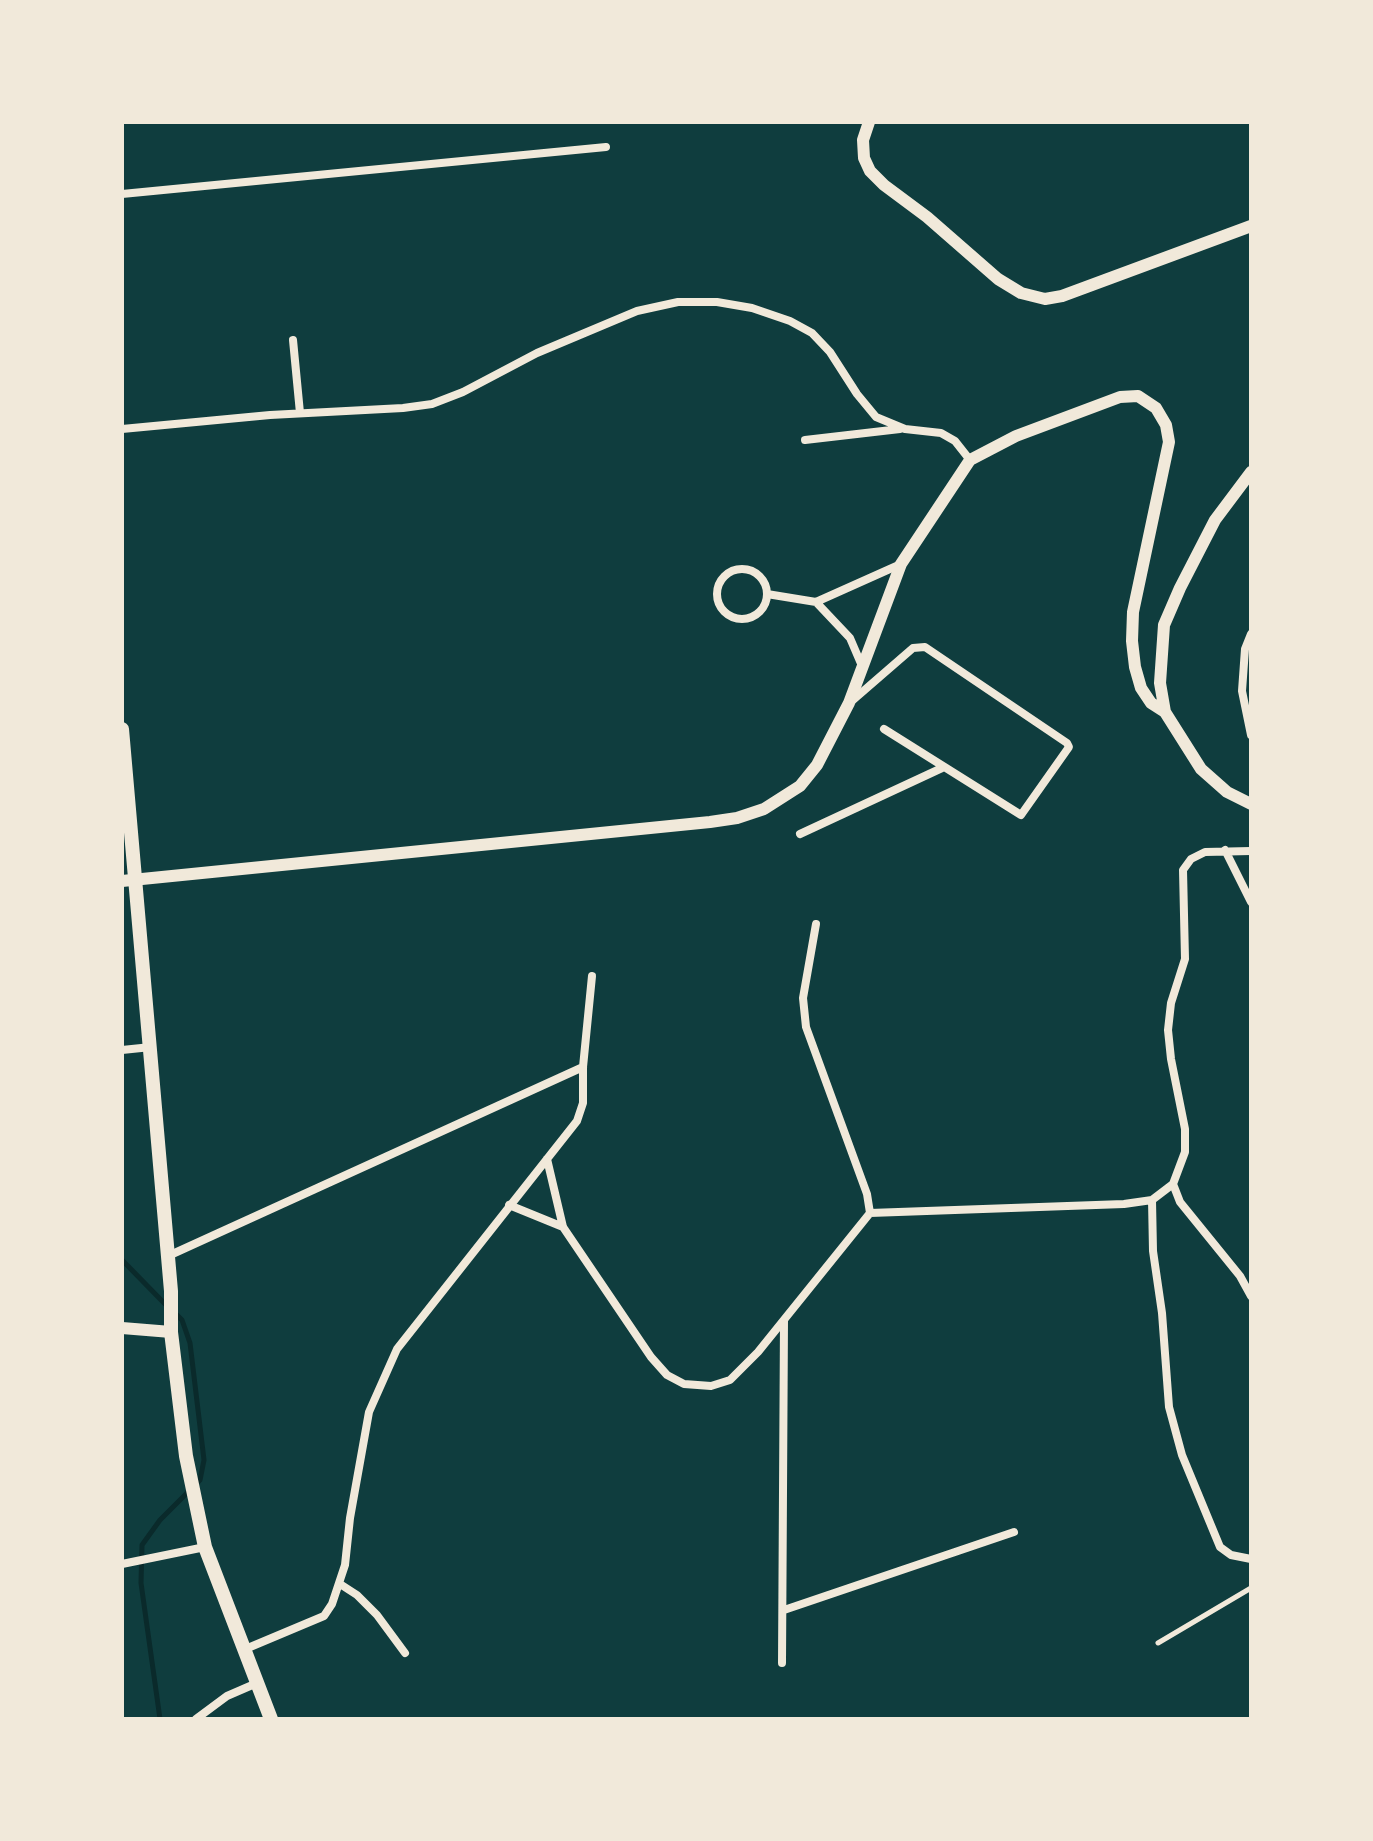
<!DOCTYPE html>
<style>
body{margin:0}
#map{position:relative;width:1373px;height:1841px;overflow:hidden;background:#0f3d3e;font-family:Lora,serif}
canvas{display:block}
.frame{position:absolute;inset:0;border:124px solid #f1e9da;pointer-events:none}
</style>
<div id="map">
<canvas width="1373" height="1841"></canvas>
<div class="frame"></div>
</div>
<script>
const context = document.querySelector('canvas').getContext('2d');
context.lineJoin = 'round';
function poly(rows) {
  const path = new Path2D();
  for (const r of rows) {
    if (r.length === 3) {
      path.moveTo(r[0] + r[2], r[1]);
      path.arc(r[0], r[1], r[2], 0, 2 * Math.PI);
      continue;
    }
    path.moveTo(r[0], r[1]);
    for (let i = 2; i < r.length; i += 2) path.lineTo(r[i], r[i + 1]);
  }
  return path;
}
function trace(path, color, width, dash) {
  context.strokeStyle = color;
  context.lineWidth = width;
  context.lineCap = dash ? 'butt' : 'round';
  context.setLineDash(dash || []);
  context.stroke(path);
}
const stream = poly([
 [122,1260,166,1305],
 [160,1719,141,1583,142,1545,160,1520,200,1480,204,1460,190,1343,182,1320,174,1312]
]);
const service = poly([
 [1158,1643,1251,1588]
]);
const minor = poly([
 [122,194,606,147],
 [293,340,300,413],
 [122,429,270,415,403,408,432,404,463,392,537,353,637,311,678,302,717,302,752,308,790,321,812,333,830,352,857,394,876,417,905,429,941,433,955,441,970,460],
 [805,440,900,429],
 [742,594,25],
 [767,594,816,602,901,564],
 [816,602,850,638,862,666],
 [1251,634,1245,649,1242,691,1251,735],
 [853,700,913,648,925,647,1067,743,1069,747,1021,815,884,729],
 [800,834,942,768],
 [1225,850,1251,902],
 [1251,851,1205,852,1191,859,1183,870,1185,959,1171,1003,1168,1030,1171,1059,1185,1129,1185,1152,1173,1184,1180,1202,1240,1276,1251,1296],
 [122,1050,151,1047],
 [547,1159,563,1227,651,1357,667,1375,684,1384,711,1386,730,1380,758,1352,870,1213,867,1194,806,1027,803,998,816,924],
 [1152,1200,1153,1251,1162,1313,1169,1407,1182,1455,1220,1547,1231,1555,1251,1559],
 [509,1205,563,1227],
 [870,1213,1124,1204,1152,1200,1173,1184],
 [168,1256,583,1067],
 [122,1564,205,1547],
 [340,1584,357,1595,377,1615,405,1653],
 [784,1610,1014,1532],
 [243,1650,324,1616,332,1604,345,1565,350,1518,369,1412,397,1349,577,1121,583,1103,583,1067,592,976],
 [782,1663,784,1320],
 [196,1719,227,1696,257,1683]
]);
const tertiary = poly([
 [869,122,863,140,864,158,870,171,884,185,927,217,998,279,1021,293,1045,299,1062,296,1251,226],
 [1251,472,1215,520,1180,588,1164,625,1160,683,1165,712,1201,769,1227,792,1251,804],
 [122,881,710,822,737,818,764,809,800,786,817,765,849,703,901,564,970,460,1016,436,1120,397,1138,396,1156,408,1166,425,1169,442,1133,612,1132,641,1135,667,1141,688,1151,703,1165,712],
 [122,1328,171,1332]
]);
const secondary = poly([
 [122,729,171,1291,171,1332,186,1456,205,1547,271,1719]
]);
trace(stream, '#0a2a2b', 5);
trace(service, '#f1e9da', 5);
trace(minor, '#f1e9da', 8);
trace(tertiary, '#f1e9da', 12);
trace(secondary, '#f1e9da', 14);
</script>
